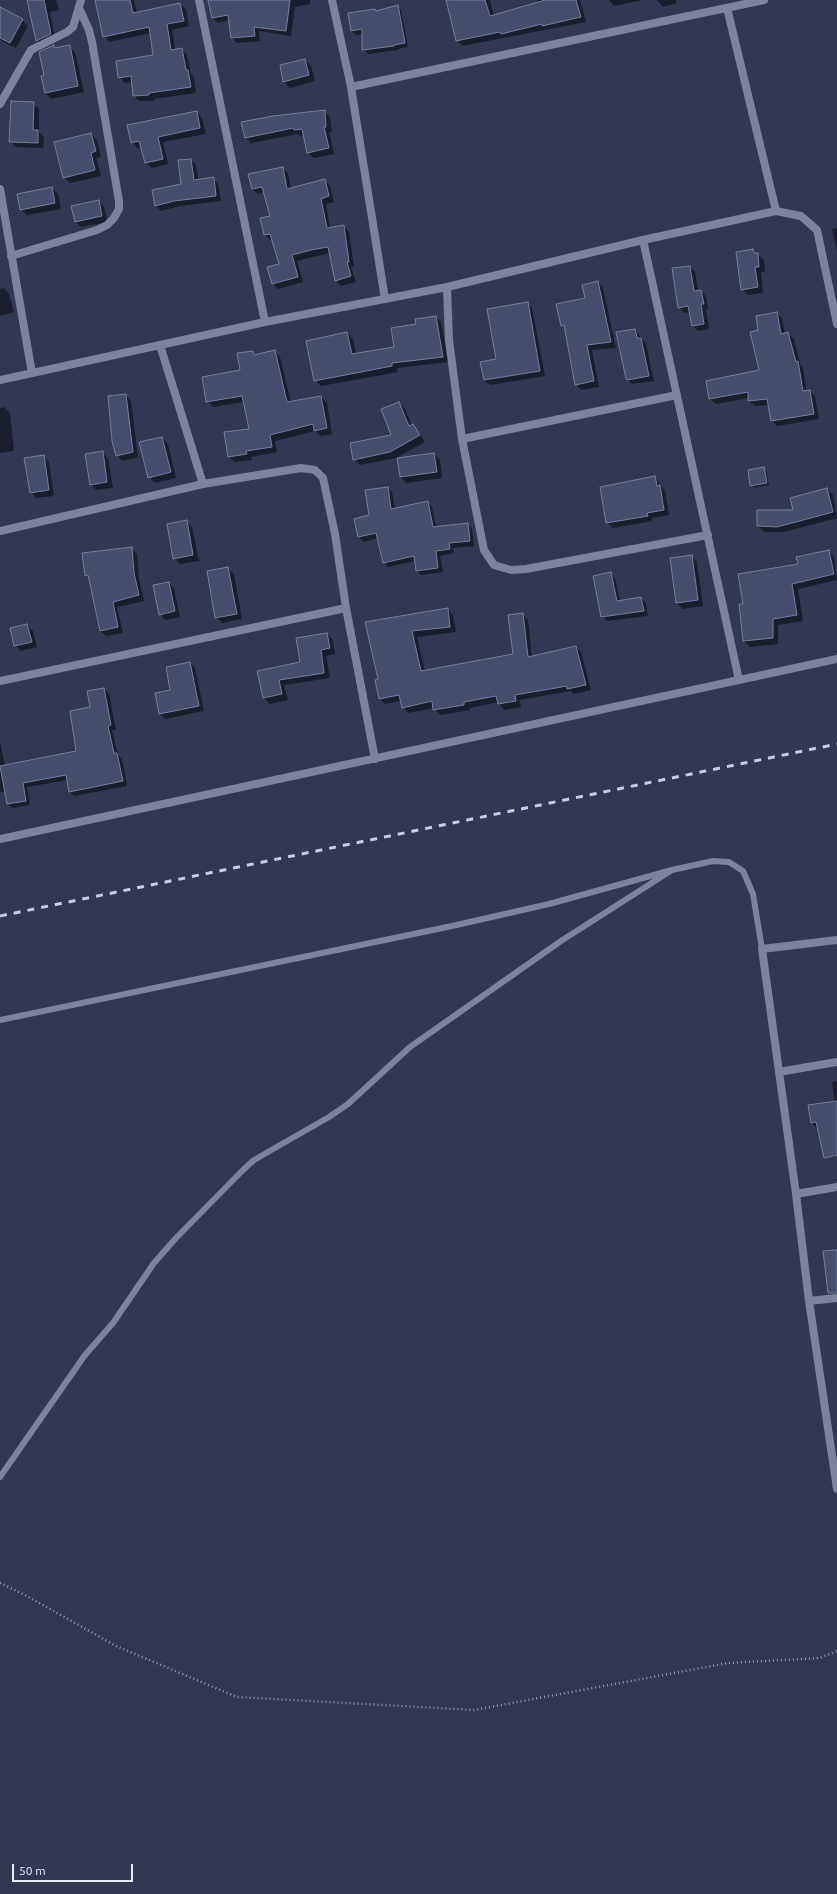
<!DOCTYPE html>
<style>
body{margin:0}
#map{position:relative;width:837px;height:1894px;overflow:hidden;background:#323754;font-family:Ubuntu,sans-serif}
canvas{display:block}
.scale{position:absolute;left:12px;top:1864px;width:121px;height:18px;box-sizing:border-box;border:2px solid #eaedfc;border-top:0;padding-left:5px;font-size:12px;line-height:14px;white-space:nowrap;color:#eaedfc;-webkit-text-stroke:3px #323754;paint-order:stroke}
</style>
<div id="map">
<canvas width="837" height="1894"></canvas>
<div class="scale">50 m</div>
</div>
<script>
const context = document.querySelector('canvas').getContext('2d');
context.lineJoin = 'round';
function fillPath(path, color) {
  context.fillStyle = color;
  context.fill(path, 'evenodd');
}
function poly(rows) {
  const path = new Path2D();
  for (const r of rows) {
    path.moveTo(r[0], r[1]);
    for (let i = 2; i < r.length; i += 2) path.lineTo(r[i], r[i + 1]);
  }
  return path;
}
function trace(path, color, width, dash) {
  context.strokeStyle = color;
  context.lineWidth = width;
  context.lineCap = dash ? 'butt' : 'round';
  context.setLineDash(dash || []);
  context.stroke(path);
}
const shadow = poly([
 [28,0,56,0,59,10,50,12,55,39,42,45,37,41],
 [96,0,134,0,137,13,180,4,186,10,189,26,172,30,175,50,181,49,187,55,191,74,194,77,196,93,154,99,154,101,139,101,134,96,133,82,125,83,119,77,154,56,151,33,109,42,104,36],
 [218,0,310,0,310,4,295,7,291,36,259,31,260,41,237,43,232,38,230,20,218,23,213,18],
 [447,0,490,0,494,16,538,4,537,0,580,0,586,22,462,46,457,40],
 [609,0,643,0,614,6],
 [657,0,676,0,677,3,663,7],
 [397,6,401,10,408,47,398,49,398,50,368,54,363,49,363,34,356,35,351,31,375,10,377,12],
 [0,17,22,20,28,26,16,48,0,40],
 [53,46,56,49,69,46,75,52,84,92,51,99,46,93,45,76],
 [305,60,311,66,315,81,290,88,284,82,281,66],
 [33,103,39,109,39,132,44,137,43,148,16,147,10,141],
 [324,111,330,117,332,132,329,132,334,154,314,158,308,153,304,135,300,136,298,134,251,143,245,137],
 [197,112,202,118,206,134,163,142,168,164,152,168,146,163,142,147,137,148,132,142],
 [91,134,97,140,101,157,96,158,101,176,70,183,64,177],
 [191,160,196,165,198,180,213,178,218,184,221,201,180,206,161,211,156,206,182,185],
 [282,168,288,173,291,189,324,180,330,186,334,202,326,204,330,228,344,226,349,232,354,267,351,267,356,282,341,286,336,281,330,253,297,261,303,282,278,289,273,284,280,264,273,240,270,240,265,235,271,217,265,192,258,194,252,189],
 [52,188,58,194,61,209,27,215,21,209],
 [99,201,104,207,108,222,81,227,75,221],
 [837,228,837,250,832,229],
 [752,250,764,260,765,272,761,272,763,293,748,295,742,289],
 [690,267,695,272,698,291,701,291,706,296,708,309,706,309,709,329,698,331,692,325,690,312,684,313,679,307],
 [598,282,603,288,616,348,592,350,599,387,581,390,576,384,565,329,562,325],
 [4,288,9,294,14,312,0,316,0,289],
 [527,303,532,308,545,376,490,385,484,380],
 [776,313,782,318,785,334,788,334,794,339,800,364,803,368,807,392,810,391,815,396,819,419,777,426,772,420,769,405,755,406,749,401,749,398,716,404,710,399,760,371,760,330],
 [435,317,441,322,448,362,397,368,398,372,321,386,315,380,347,333,353,339,356,354,395,348,417,325],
 [635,330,646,344,654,381,632,384,627,379],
 [275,351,280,357,291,403,321,397,327,403,332,434,321,436,315,431,275,441,277,452,251,457,252,460,234,462,229,456,250,430,244,402,213,407,207,401,242,371,253,352,257,355],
 [126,395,131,401,138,457,123,461,117,456,113,441],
 [399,403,405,409,412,426,418,431,425,442,396,458,360,465,354,459,392,436],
 [4,407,10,413,14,451,0,453,0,408],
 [162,438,168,444,176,478,155,483,149,477],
 [102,452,108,458,113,488,96,490,90,484],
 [434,454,440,460,442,478,406,483,401,477],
 [43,456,49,462,54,496,36,498,31,492],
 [764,468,766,471,769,485,754,488,751,485],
 [654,477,665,491,669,515,652,518,652,521,613,528,607,523,601,488],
 [388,488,392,492,395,509,428,502,432,507,436,527,468,524,472,529,474,546,453,548,454,553,440,556,443,572,421,575,417,571,415,561,388,567,384,562,378,538,364,542,359,537,355,519,370,516],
 [827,489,833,495,837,518,784,532,764,532,758,526,758,511,794,511],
 [186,521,192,527,199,561,180,564,174,558],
 [131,549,137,554,139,579,144,601,117,607,123,633,106,636,100,631,89,579,86,575],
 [828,551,834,557,837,580,798,589,803,621,778,625,778,644,750,647,744,641,740,605,744,604,799,565],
 [691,556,697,562,703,606,683,609,677,603],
 [228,569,234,574,242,619,222,623,216,617],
 [610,573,615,578,620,601,641,598,646,603,648,616,607,621,602,616],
 [169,583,174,588,180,617,165,620,160,614],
 [448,609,453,615,456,632,417,637,425,671,514,655,522,614,528,620,532,657,576,647,581,652,591,690,574,694,571,691,520,700,521,707,504,710,498,702,469,708,470,710,440,715,434,708,408,713,403,707,401,701,385,704,380,699,380,680,366,623],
 [27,625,33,631,37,647,21,651,15,645],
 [327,634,333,640,335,654,326,656,330,678,284,685,288,700,270,704,264,698,259,671,301,663],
 [190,663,195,668,204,711,165,719,160,714,171,691],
 [104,689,109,694,116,730,112,730,118,755,122,759,127,786,74,796,69,791,68,780,27,787,30,805,13,808,8,804,6,791,0,792,0,741,5,766,77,751,91,708],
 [837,1081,837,1152,812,1123,835,1102,832,1082]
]);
const building = poly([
 [27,0,44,0,51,34,36,41,27,0],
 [95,0,130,0,133,13,180,3,184,21,167,24,171,50,182,48,186,70,188,70,191,87,149,93,149,95,133,96,131,76,118,78,116,61,153,55,149,27,103,37,95,0],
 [208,0,290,0,286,31,254,27,255,36,231,38,228,15,212,18,208,0],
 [446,0,485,0,490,16,545,0,576,0,581,17,542,26,542,24,501,34,500,32,456,41,446,0],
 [398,5,405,43,394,45,394,46,362,50,362,29,351,31,348,13,375,9,376,11,398,5],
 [0,7,23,19,10,43,0,38,0,7],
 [54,45,54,48,70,45,78,86,45,93,41,76,44,75,39,52,54,45],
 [305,59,309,75,283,82,280,65,305,59],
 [11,101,34,102,33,130,38,130,38,143,9,142,11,101],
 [325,110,326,127,324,127,329,148,307,153,302,129,294,130,293,128,245,138,241,122,273,116,325,110],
 [197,111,200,128,158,137,163,159,145,163,139,141,131,143,127,125,197,111],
 [91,133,96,151,91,153,95,170,63,178,54,142,91,133],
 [191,159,194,180,214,177,216,196,174,201,155,206,152,190,181,184,178,160,191,159],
 [283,167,287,189,325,179,329,196,321,199,327,228,344,225,349,262,347,262,351,276,335,281,328,247,311,250,292,255,298,277,272,284,267,267,279,264,270,234,264,235,260,218,270,216,262,187,252,189,248,174,283,167],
 [52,187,55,203,20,210,17,194,52,187],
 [99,200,102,216,75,222,71,206,99,200],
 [753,249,754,253,758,253,759,267,755,267,758,287,741,290,736,252,753,249],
 [690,266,694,291,701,290,704,304,701,304,704,324,692,326,688,306,678,308,672,268,690,266],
 [598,281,611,342,587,345,594,381,575,385,564,325,561,326,556,304,585,298,582,285,598,281],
 [528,302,540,371,484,380,480,362,496,359,487,309,528,302],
 [777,312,781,334,788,332,796,362,798,361,803,391,810,390,814,414,771,421,767,399,748,401,748,392,709,399,706,381,759,370,750,332,758,330,756,316,777,312],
 [436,316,443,357,392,363,392,366,314,381,306,341,347,332,352,354,394,347,391,328,416,324,415,319,436,316],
 [635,329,637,338,641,338,649,376,628,380,626,379,616,332,635,329],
 [275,350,287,402,321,396,327,428,314,431,313,424,270,435,272,447,246,451,247,454,228,457,224,432,249,429,242,396,206,402,202,377,240,370,237,353,253,351,254,355,275,350],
 [126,394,133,452,116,456,112,441,108,396,126,394],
 [399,402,409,426,413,424,420,435,390,452,353,460,350,443,391,435,381,409,399,402],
 [162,437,171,472,148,478,139,442,162,437],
 [103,451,107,482,90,485,85,454,103,451],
 [434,453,437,472,400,477,397,458,434,453],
 [44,455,49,490,30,493,24,458,44,455],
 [764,467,767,483,750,486,748,470,764,467],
 [655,476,657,486,660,485,664,510,647,513,648,516,606,523,600,487,655,476],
 [388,487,391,509,428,501,433,527,468,523,470,541,449,543,450,549,436,551,438,568,416,571,414,556,383,563,376,533,358,537,354,519,369,515,365,490,388,487],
 [827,488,833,512,777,527,757,526,757,510,793,510,790,498,827,488],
 [187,520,193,555,173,559,167,524,187,520],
 [132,547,134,573,139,595,113,602,118,627,100,631,88,575,85,576,82,553,132,547],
 [829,550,834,574,792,584,797,615,773,619,773,638,743,641,739,604,743,604,738,574,798,564,796,557,829,550],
 [692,555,698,600,676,603,670,558,692,555],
 [228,567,237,614,215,618,207,571,228,567],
 [611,572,617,601,641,597,644,611,601,617,593,576,611,572],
 [169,582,175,611,159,615,153,585,169,582],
 [448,608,450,627,412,631,421,671,513,654,508,615,523,613,528,657,576,646,586,685,567,689,567,686,515,695,516,701,498,704,496,696,464,702,464,705,433,710,432,701,402,708,399,695,379,699,375,680,378,679,365,622,448,608],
 [27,624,32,642,14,646,10,628,27,624],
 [327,633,330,648,321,650,324,673,279,680,282,694,263,698,257,671,300,662,296,638,327,633],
 [190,662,199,706,159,714,155,693,170,690,166,667,190,662],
 [104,688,111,725,108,726,114,753,117,753,123,781,69,792,66,775,23,783,26,801,7,804,0,766,76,751,70,711,90,707,87,691,104,688],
 [837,1101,837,1155,824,1158,816,1122,811,1123,808,1105,837,1101],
 [837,1250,837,1293,828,1293,823,1251,837,1250]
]);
const path = poly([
 [0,1583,25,1595,116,1646,237,1697,474,1710,728,1663,820,1658,837,1651]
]);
const lane = poly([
 [0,1020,452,926,549,904,672,870,713,861,729,862,743,871,753,894,762,949],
 [0,1477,85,1355,113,1323,154,1263,176,1238,242,1171,254,1160,329,1117,348,1104,410,1047,561,941,672,870]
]);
const street = poly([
 [199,0,265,322],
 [332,0,351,87,385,299],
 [727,8,776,211],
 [351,87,764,0],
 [0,104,31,50,67,32,73,27,81,0],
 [0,189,32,373],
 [643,240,739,680],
 [11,256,97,230,107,225,114,218,119,209,119,201,92,42,89,30,79,8],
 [447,287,449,340,462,439],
 [160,345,203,484],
 [0,380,265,322,447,287,643,240,776,211,801,216,817,230,837,324],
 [677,395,462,439,484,550,494,565,511,570,526,569,708,535],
 [0,531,203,484,301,468,315,470,323,478,335,534,346,608,375,759],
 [0,681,346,608],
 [0,839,837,659],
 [837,940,762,949,796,1194,809,1301,837,1489],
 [779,1072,837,1062],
 [796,1194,837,1187],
 [809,1301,837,1298]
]);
const rail = poly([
 [0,916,837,744]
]);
fillPath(shadow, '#0007');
fillPath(building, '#474d6c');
trace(building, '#777ea0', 1);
trace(path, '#979bb0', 2.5, [1, 3]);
trace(lane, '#7d839c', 6);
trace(street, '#7d839c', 8);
trace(rail, '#c9cdde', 3, [7, 7]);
</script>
